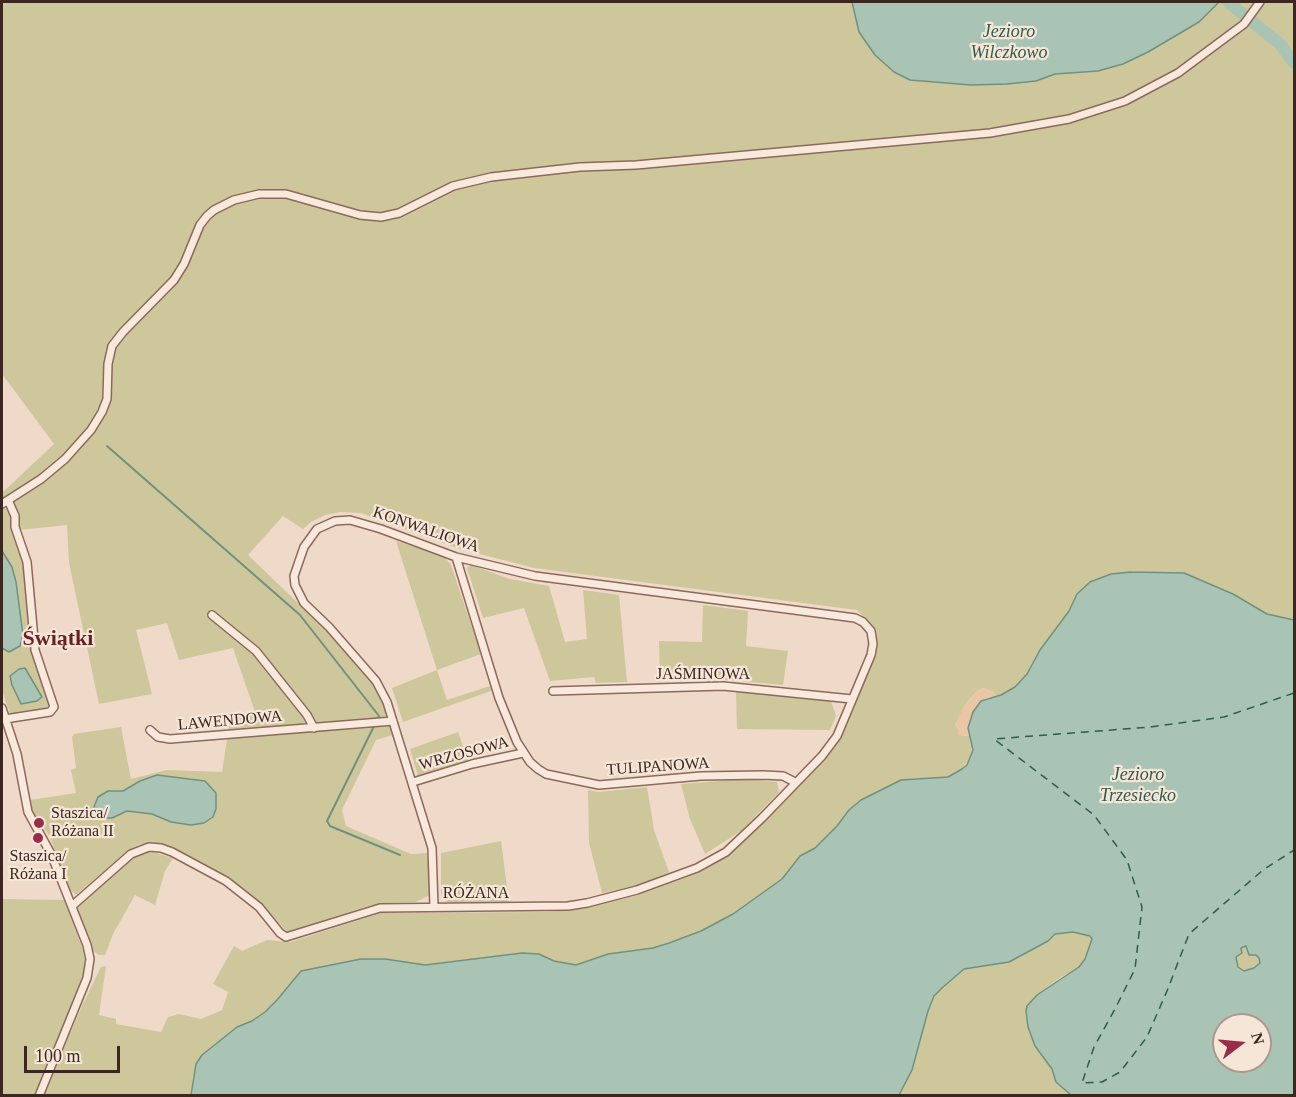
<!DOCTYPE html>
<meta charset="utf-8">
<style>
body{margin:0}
#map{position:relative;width:1296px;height:1097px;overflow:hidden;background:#efd9c8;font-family:"Times New Roman",serif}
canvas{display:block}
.frame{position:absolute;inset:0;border:3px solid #3c2620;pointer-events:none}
.north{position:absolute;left:1212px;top:1013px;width:60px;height:60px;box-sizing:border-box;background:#f6e6d8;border:2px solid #ac998e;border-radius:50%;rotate:74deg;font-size:16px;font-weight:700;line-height:24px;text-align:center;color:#3c2620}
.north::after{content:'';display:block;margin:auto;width:21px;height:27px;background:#9b2c49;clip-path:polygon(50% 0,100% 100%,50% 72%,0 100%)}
.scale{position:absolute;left:24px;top:1046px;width:96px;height:27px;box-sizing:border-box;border:3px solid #3c2620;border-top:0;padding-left:8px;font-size:18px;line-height:21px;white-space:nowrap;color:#3c2620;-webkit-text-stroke:4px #f6e6d8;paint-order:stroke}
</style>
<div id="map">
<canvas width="1296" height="1097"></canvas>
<div class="frame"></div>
<div class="north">N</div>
<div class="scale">100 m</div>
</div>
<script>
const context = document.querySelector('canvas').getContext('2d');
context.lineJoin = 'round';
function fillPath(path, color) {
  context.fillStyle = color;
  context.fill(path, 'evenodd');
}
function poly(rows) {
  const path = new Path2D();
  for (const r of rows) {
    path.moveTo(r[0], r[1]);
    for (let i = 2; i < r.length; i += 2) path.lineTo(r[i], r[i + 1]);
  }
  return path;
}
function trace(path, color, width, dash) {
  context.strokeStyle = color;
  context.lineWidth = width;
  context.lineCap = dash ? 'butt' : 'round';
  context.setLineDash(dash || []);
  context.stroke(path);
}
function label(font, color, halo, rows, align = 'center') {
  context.font = font + ' "Times New Roman",serif';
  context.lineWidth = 4.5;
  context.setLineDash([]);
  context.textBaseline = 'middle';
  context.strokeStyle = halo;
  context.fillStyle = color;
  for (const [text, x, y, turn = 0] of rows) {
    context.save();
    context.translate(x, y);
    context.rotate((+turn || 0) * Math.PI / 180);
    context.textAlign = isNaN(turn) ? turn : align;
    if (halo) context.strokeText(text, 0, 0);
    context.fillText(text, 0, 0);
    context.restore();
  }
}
const green = poly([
 [2,2,852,2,859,32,1007,84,1036,81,1055,74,1148,52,1199,22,1219,2,1294,2,1294,620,1267,614,1233,594,1184,573,1156,572,1111,574,1077,594,1069,611,1040,650,1027,674,1015,687,1008,692,996,696,994,692,983,688,977,691,968,701,955,725,959,730,958,735,969,736,972,747,970,758,962,769,948,777,901,780,849,810,837,826,815,848,800,856,792,865,782,879,743,908,701,931,653,948,576,965,554,961,539,954,487,957,425,965,385,959,301,971,277,1000,265,1012,252,1021,237,1027,193,1076,191,1095,44,1095,81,1008,101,967,106,966,99,1015,116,1019,116,1024,161,1032,168,1017,179,1014,201,1019,222,1010,228,992,213,984,234,946,242,951,267,940,290,942,381,913,546,912,579,909,639,895,699,873,728,856,766,821,825,759,841,738,875,657,878,644,876,630,857,610,534,568,457,548,361,513,340,512,325,515,311,522,303,529,283,516,248,555,326,630,373,684,383,704,393,735,376,740,342,810,346,826,411,854,429,853,430,895,416,902,387,903,368,906,287,932,262,904,228,877,174,848,153,842,140,844,128,850,77,894,75,894,70,890,50,837,33,812,30,800,76,793,71,770,76,768,72,737,74,734,121,727,131,779,167,770,222,772,230,719,255,712,233,648,179,660,167,623,136,630,152,694,99,704,69,563,67,525,19,530,17,511,13,502,6,497,2,500,2,493,54,444,2,374],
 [205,781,216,793,216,809,213,817,204,823,191,825,171,822,152,814,127,811,112,818,101,818,92,812,99,797,108,791,123,791],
 [7,508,11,511,24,563,32,650,51,705,49,709,10,714,2,690,2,509],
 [396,541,444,556,451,565,481,654,437,670,447,700,490,686,491,691,403,722,392,688,437,670],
 [471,565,510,579,549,586,565,642,587,639,583,590,619,595,627,682,596,683,594,677,550,681,524,608,483,618,467,568],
 [703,605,748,611,746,646,788,651,783,685,727,680,660,681,659,641,702,642],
 [736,691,831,701,836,716,830,730,737,729],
 [458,732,468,760,418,776,410,749],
 [746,779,777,782,779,792,741,831,705,854,690,819,681,784],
 [647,787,654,830,669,872,650,883,602,893,589,843,588,790,599,792],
 [501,841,509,902,447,902,441,894,441,853],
 [153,852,173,858,165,871,155,905,135,895,113,934,105,955,99,955,93,951,77,908,133,858,143,853],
 [2,899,64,900,82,947,85,960,84,971,74,998,34,1095,2,1095],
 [1074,925,1120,948,1061,977,1033,998,1042,1057,1052,1069,1056,1082,1071,1095,884,1096,909,1075,928,1011,934,996,942,988,964,969,1009,962,1019,957,1023,948],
 [1245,946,1259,958,1260,963,1254,968,1244,971,1238,967,1236,957,1242,953,1241,948]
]);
const sand = poly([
 [983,688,994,692,996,696,986,698,976,707,968,728,969,736,958,735,959,730,955,725,964,706,977,691]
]);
const water = poly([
 [852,2,1219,2,1199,22,1148,52,1123,64,1098,71,1055,74,1036,81,1007,84,971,85,910,80,894,72,875,55,859,32,852,2],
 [2,551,12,567,16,582,23,635,20,646,9,652,2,648,2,551],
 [1131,572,1184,573,1233,594,1267,614,1294,620,1294,1095,1071,1095,1056,1082,1052,1069,1035,1046,1028,1027,1026,1011,1027,1006,1037,995,1079,967,1085,959,1092,939,1090,936,1073,932,1055,934,1048,941,1009,962,964,969,942,988,934,996,928,1011,912,1070,899,1095,191,1095,196,1064,202,1055,237,1027,252,1021,265,1012,277,1000,301,971,361,959,385,959,425,965,522,953,539,954,554,961,576,965,608,954,653,948,669,943,701,931,733,914,782,879,800,856,815,848,837,826,849,810,861,800,901,780,948,777,962,769,967,765,973,750,968,728,973,712,981,701,1001,695,1015,687,1027,674,1040,650,1069,611,1077,594,1090,582,1111,574,1131,572],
 [1246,946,1249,955,1256,955,1259,958,1260,963,1254,968,1244,971,1238,967,1236,957,1242,953,1241,948,1246,946],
 [1224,1025,1260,1025,1260,1061,1224,1061,1224,1025],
 [25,668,42,697,37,701,21,704,12,685,10,676,19,669,25,668],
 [157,775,205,781,216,793,216,809,213,817,204,823,191,825,171,822,152,814,127,811,112,818,101,818,92,812,98,797,108,791,123,791,140,781,157,775]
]);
const stream = poly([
 [107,446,300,615,379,716,327,821,330,826,400,855]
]);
const river = poly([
 [1228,2,1280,44,1294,63]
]);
const ferry = poly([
 [1294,693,1224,717,1150,727,994,739,1094,815,1127,860,1142,907,1135,969,1115,1009,1094,1047,1082,1083,1102,1082,1120,1072,1147,1037,1167,991,1189,934,1263,870,1294,850]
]);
const street = poly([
 [2,504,41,479,65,459,91,430,102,412,107,399,108,364,112,346,123,332,174,280,184,264,200,225,207,216,214,210,234,200,259,194,286,194,360,215,381,217,399,213,453,186,491,177,580,167,636,165,990,133,1069,119,1125,101,1178,73,1244,24,1260,2],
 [456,557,499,698,517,742,530,762,538,769,546,774,599,785,701,776,763,775,783,776,795,782],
 [212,615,256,651,307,715,314,728],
 [553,691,723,686,852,699],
 [2,708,17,754,28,812,51,854,87,945,90,959,87,978,39,1096],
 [5,719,50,712,54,707,35,650,27,562,15,527,15,516,8,500],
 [150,730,158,737,170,739,393,721],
 [413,782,472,764,523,753],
 [72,906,131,854,149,847,161,848,172,852,226,881,259,907,280,933,286,937,380,908,568,906,587,903,637,890,697,868,726,852,762,818,822,756,837,736,871,655,873,644,871,631,863,622,855,618,535,576,456,557,381,529,350,520,335,521,317,529,304,547,294,576,295,585,304,603,329,627,376,681,387,702,432,848,434,907]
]);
const markers = [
 [39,823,6,"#9b2c49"],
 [38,838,6,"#9b2c49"]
];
const streetNames = [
 ["KONWALIOWA",426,530,19],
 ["JAŚMINOWA",703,675],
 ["LAWENDOWA",230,721,-5],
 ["WRZOSOWA",464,754,-15],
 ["TULIPANOWA",658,767,-4],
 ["RÓŻANA",476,894]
];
const poiNames = [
 ["Staszica/",51,814],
 ["Różana II",51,832],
 ["Staszica/",38,857,"center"],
 ["Różana I",38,875,"center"]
];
const waterNames = [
 ["Jezioro",1009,32],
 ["Wilczkowo",1009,53],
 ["Jezioro",1138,775],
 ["Trzesiecko",1138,796]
];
const districtNames = [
 ["Świątki",58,639]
];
fillPath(green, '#cec79b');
fillPath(sand, '#ebc6a5');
fillPath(water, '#a9c3b5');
trace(water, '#6f9280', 1.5);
trace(stream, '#6f9280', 2);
trace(river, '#a9c3b5', 12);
trace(ferry, '#2f5c4d', 1.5, [8, 6]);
trace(street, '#8c695c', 10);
trace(street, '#f9e9dc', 7);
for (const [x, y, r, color] of markers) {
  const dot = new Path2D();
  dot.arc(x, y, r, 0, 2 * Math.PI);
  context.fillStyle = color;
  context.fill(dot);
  trace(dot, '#f6e6d8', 2);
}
label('16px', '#3c2620', '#f6e6d8', streetNames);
label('16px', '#3c2620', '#f6e6d8', poiNames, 'left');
label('italic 18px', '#2f5c4d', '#f6e6d8', waterNames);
label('bold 22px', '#691f23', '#f6e6d8', districtNames);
</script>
